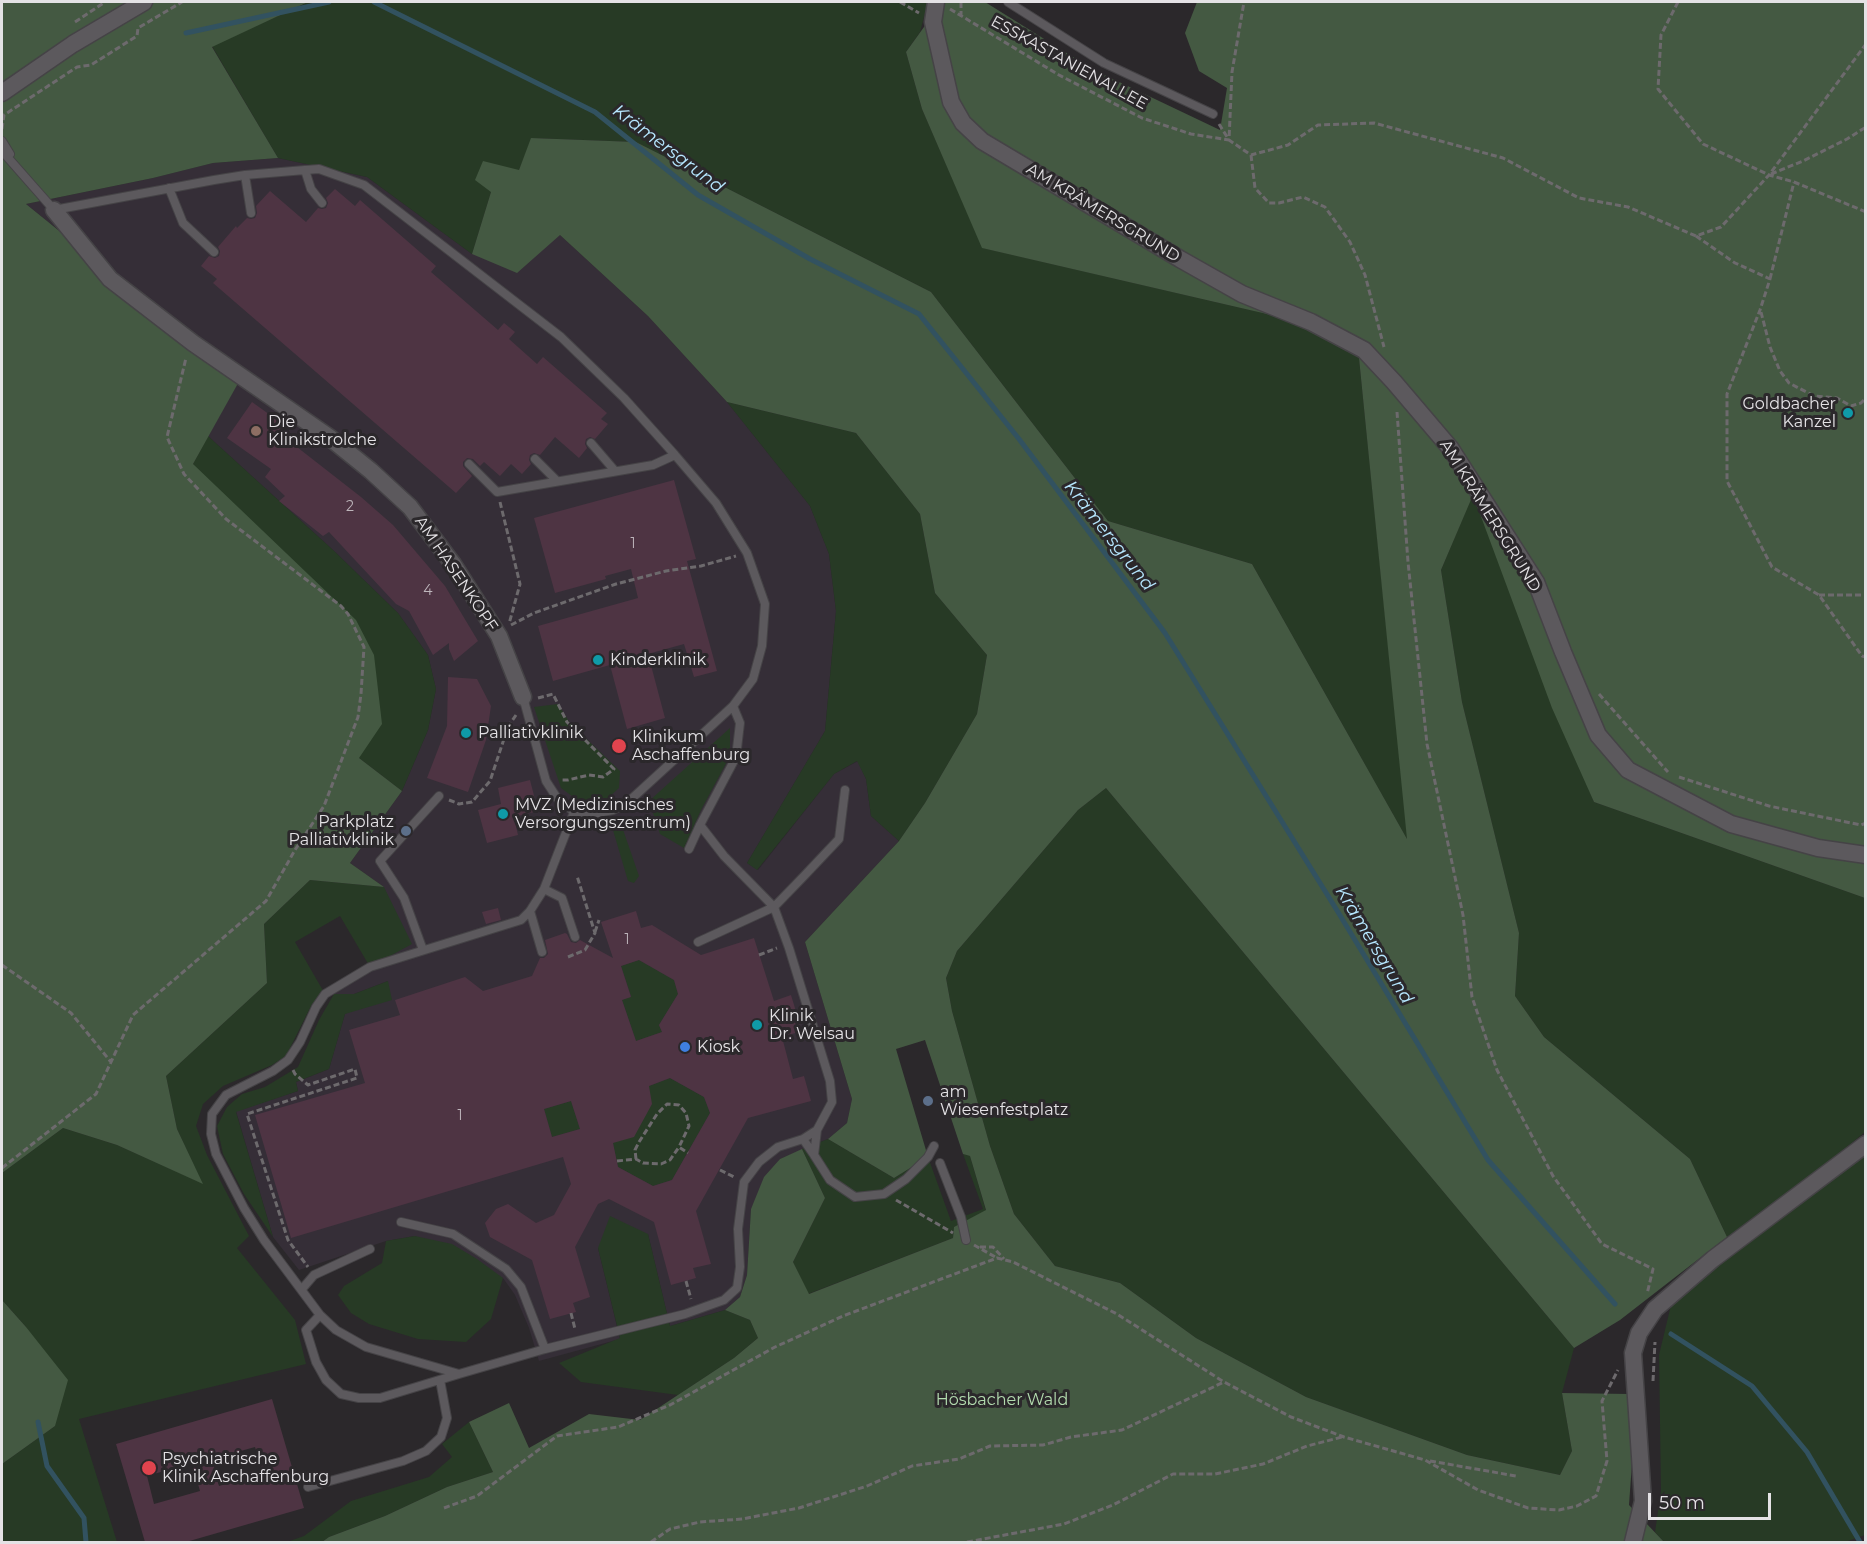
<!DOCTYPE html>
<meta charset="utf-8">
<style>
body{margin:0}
#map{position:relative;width:1867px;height:1544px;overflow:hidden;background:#2b282b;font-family:Montserrat,sans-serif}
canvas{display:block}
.frame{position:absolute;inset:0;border:3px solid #e4e2e5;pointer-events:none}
.scale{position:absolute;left:1648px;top:1493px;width:123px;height:27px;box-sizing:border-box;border:3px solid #e4e2e5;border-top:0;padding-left:8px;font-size:18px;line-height:21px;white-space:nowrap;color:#e4e2e5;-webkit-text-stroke:4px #2b282b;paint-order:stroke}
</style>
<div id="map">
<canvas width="1867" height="1544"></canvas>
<div class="frame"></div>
<div class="scale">50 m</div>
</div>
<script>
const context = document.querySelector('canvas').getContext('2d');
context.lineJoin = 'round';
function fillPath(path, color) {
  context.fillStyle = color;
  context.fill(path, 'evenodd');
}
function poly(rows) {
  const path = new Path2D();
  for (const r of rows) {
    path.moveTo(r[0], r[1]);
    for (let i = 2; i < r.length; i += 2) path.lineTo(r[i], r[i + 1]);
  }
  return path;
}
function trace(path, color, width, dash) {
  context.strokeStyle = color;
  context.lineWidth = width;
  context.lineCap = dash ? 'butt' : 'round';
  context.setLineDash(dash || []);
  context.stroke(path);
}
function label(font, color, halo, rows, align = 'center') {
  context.font = font + ' Montserrat,sans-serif';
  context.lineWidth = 6;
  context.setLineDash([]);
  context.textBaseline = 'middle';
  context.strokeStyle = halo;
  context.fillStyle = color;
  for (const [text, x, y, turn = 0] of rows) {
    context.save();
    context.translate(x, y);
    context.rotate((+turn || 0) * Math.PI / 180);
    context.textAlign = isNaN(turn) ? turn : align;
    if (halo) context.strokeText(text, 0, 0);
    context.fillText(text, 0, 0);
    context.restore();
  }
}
const built = poly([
 [278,158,367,177,472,254,560,235,648,316,727,402,810,506,829,554,836,611,825,731,747,863,758,870,834,774,858,761,866,779,871,816,899,841,805,942,852,1099,847,1123,828,1139,780,1159,751,1209,747,1275,740,1297,725,1310,670,1326,648,1234,598,1248,620,1339,539,1361,529,1328,515,1295,503,1278,415,1236,386,1241,299,1270,273,1237,236,1111,298,1091,296,1082,329,1069,345,1014,388,981,354,994,325,994,370,967,384,887,350,863,402,791,428,730,436,689,428,655,398,613,333,550,208,436,241,377,26,204,153,178,213,163]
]);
const green = poly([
 [308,2,928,2,920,32,906,52,922,109,983,248,1297,321,1358,348,1408,841,1252,564,1108,521,931,292,636,142,532,138,519,170,491,192,472,254,367,177,278,158,212,46],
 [727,402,856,433,920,514,935,593,987,655,977,714,925,803,899,841,871,816,866,779,857,761,834,774,757,870,747,863,825,731,836,611,829,554,810,506],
 [208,436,333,550,398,613,428,655,436,689,428,730,402,791,359,758,193,464],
 [1473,494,1594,802,1865,898,1865,1132,1811,1176,1727,1237,1690,1159,1544,1037,1515,996,1519,933,1462,702,1441,570],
 [558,704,570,723,620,771,619,788,607,799,590,802,576,799,561,788,534,707],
 [730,728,730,756,701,810,684,848,660,834,649,801],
 [1106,788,1574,1348,1562,1393,1572,1451,1560,1475,1467,1455,1306,1397,1196,1338,1120,1283,1055,1266,1014,1214,990,1146,952,1011,946,978,957,951,1078,810],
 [619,818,639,876,634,883,628,881,610,820],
 [310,880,384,887,412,944,370,967,340,916,295,942,325,994,312,1004,286,1056,272,1065,223,1086,203,1104,196,1126,207,1155,249,1236,237,1248,295,1320,306,1364,79,1419,117,1542,2,1542,2,1464,55,1426,26,1327,2,1300,2,1173,63,1128,117,1145,202,1183,177,1129,166,1076,267,983,264,924],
 [639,960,674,980,678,994,659,1025,662,1032,636,1041,622,1000,631,996,621,966],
 [388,981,392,1000,345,1014,329,1069,296,1082,298,1091,236,1112,273,1237,244,1194,223,1154,217,1126,227,1107,242,1094,265,1087,298,1067,319,1020,334,994,354,994],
 [670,1078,704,1097,710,1113,672,1180,653,1186,618,1167,613,1143,649,1086],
 [571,1101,580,1129,552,1137,544,1109],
 [828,1139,894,1178,928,1157,951,1221,983,1209,963,1154,970,1156,986,1211,954,1227,953,1238,808,1294,793,1262,825,1198,802,1149],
 [1865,1153,1865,1535,1845,1542,1664,1542,1655,1532,1661,1491,1659,1355,1672,1301],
 [610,1216,648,1234,670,1326,725,1310,750,1320,758,1338,734,1358,678,1395,581,1382,559,1363,620,1338,598,1248],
 [415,1236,452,1244,477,1259,503,1278,491,1319,466,1342,418,1339,369,1324,351,1313,338,1295,344,1286,382,1263,386,1241],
 [469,1422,493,1472,447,1487,385,1516,329,1537,322,1542,287,1542,304,1536,351,1501,429,1477,452,1457,442,1444]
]);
const forest = poly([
 [2,2,308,2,212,47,278,158,213,163,153,178,26,204,241,378,193,464,356,620,374,655,382,724,359,758,402,791,350,863,384,887,310,880,264,924,267,983,166,1076,177,1129,203,1184,117,1145,63,1128,2,1173],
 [942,2,985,2,1094,70,1220,130,1227,88,1199,71,1185,33,1197,2,1865,2,1865,898,1594,802,1552,708,1473,495,1441,570,1462,702,1519,933,1515,996,1544,1037,1690,1159,1727,1237,1620,1320,1574,1348,1106,788,1078,810,957,951,946,978,952,1011,990,1146,1014,1214,1055,1266,1120,1283,1196,1338,1306,1397,1467,1455,1560,1475,1572,1451,1562,1393,1629,1394,1632,1463,1629,1505,1664,1542,322,1542,329,1537,385,1516,447,1487,493,1472,469,1422,509,1403,529,1448,589,1414,640,1420,734,1358,758,1338,750,1320,725,1310,740,1297,747,1275,751,1209,764,1177,780,1159,802,1149,825,1198,793,1262,809,1294,953,1238,954,1227,986,1210,970,1156,963,1154,925,1040,896,1049,928,1157,894,1178,828,1139,847,1123,852,1099,805,942,899,841,925,803,977,714,987,655,935,593,920,514,856,433,727,402,648,316,560,235,517,273,472,254,491,192,475,180,483,161,519,170,531,138,636,142,931,292,1108,521,1252,564,1407,839,1358,348,1442,450,1472,492,1456,447,1365,343,1297,321,982,248,922,109,906,52],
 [2,1300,26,1327,68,1380,55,1426,2,1464]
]);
const stream = poly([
 [374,2,595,112,698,195,810,259,919,314,1019,439,1165,633,1338,912,1488,1160,1615,1304],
 [186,33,329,2],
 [1671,1334,1752,1386,1807,1452,1860,1542],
 [38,1422,47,1466,84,1518,86,1542]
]);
const building = poly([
 [335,189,355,206,360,200,436,266,431,272,498,330,504,323,515,332,509,339,537,364,543,357,607,413,601,419,608,424,595,439,590,437,586,439,585,444,587,448,579,458,555,437,540,455,534,453,530,455,529,460,531,464,522,474,511,464,500,476,484,462,480,466,473,459,467,458,463,462,463,466,472,476,456,493,213,283,217,279,201,266,209,256,215,258,219,256,220,251,218,247,236,226,237,228,247,218,251,219,255,218,257,213,256,206,270,191,306,222,318,208,322,209,326,208,328,203,326,198],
 [252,402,284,425,279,433,361,497,393,525,445,586,478,641,454,661,449,649,449,643,433,655,409,611,396,604,329,532,323,536,279,501,285,496,265,477,271,469,227,438],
 [674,480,696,559,687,561,717,671,694,677,684,644,648,654,665,718,627,729,610,665,553,681,538,626,638,598,631,569,605,576,606,579,555,593,534,518],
 [448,677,477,679,491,706,486,740,468,792,427,778,447,726],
 [530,780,538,811,514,817,518,835,487,843,478,810,501,804,498,788],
 [498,908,501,920,486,924,482,912],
 [636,911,641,928,652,925,701,955,754,938,774,1001,791,995,802,1031,782,1037,793,1079,804,1076,811,1101,748,1118,696,1211,711,1264,693,1268,696,1278,671,1285,654,1222,609,1199,598,1204,575,1247,590,1297,573,1303,576,1312,550,1319,532,1260,490,1237,485,1223,496,1209,508,1204,536,1223,554,1215,571,1184,563,1157,291,1238,255,1115,365,1083,349,1030,400,1015,395,1000,465,977,483,991,532,976,540,958,544,958,548,954,545,940,565,933,567,934,571,942,576,943,580,940,613,958,601,922],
 [639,960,674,980,678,994,659,1025,662,1032,636,1041,622,1000,631,997,621,966],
 [670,1078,704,1097,710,1113,672,1180,653,1186,618,1167,613,1143,634,1137,652,1104,649,1086],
 [571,1101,580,1129,552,1137,544,1109],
 [272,1399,304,1508,186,1542,145,1542,116,1444],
 [255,1447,263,1473,219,1486,212,1459],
 [192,1463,200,1491,154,1504,147,1476]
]);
const path = poly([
 [900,2,919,13],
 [961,2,961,15],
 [1678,2,1661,35,1658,89,1703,144,1769,175,1794,182,1866,212],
 [950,9,1059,75,1142,118,1191,134,1229,140,1232,72,1244,2],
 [75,22,105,2],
 [1219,124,1229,140,1251,155,1288,145,1318,125,1374,123,1503,158,1579,198,1628,207,1696,236,1721,227,1769,175,1866,44],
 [2,129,4,115,77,67,91,65,137,36,138,28,182,2],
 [1251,155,1255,188,1269,203,1279,203,1303,197,1325,207,1350,242,1365,275,1384,347],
 [1771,174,1803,161,1847,139,1866,127],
 [1696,236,1735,263,1770,279,1760,310,1727,394,1727,481,1772,567,1819,595,1862,656,1866,657],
 [1770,279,1794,182],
 [1761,312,1770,347,1780,371,1789,383,1814,396,1837,398,1851,406,1861,403,1866,398],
 [1397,412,1408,562,1427,744,1463,915,1472,997,1497,1070,1553,1176,1602,1244,1653,1269,1647,1294],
 [500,502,520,584,509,624],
 [1819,595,1866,595],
 [511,625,534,613,616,584,666,571,701,566,736,556],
 [1599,694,1668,772],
 [538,698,553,694,567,722,614,769,603,777,589,775,568,780,560,780],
 [1679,777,1769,806,1861,825,1866,823],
 [449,800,459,804,472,802,490,781,508,727,516,715],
 [595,932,599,920],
 [759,955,777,948],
 [568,957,585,950,595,933,577,876],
 [2,965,71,1013,111,1062],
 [293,1070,295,1074,308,1085,355,1069,357,1078,247,1114,288,1240,308,1267],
 [636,1159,635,1150,639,1142,657,1114,667,1104,679,1105,686,1113,689,1126,679,1147],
 [617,1161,636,1159,643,1163,661,1164,670,1160,679,1147,688,1153],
 [2,1168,96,1094,133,1015,266,901,295,850,324,806,358,717,361,694,364,647,348,614,341,606,226,519,184,474,167,437,186,358],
 [720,1170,734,1177],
 [896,1200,953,1233],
 [974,1245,997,1258],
 [980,1247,993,1247,1004,1259],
 [686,1281,691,1299],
 [571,1313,575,1329],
 [1653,1381,1655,1342],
 [1430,1461,1516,1476],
 [444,1508,477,1496,557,1436,618,1427,670,1405,775,1347,843,1316,997,1258,1013,1262,1117,1314,1224,1382,1291,1417,1344,1437,1425,1460,1478,1490,1528,1508,1559,1510,1577,1506,1596,1496,1607,1461,1602,1401,1618,1370],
 [651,1542,670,1529,700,1522,742,1519,799,1508,867,1486,912,1466,959,1459,990,1446,1043,1445,1071,1437,1122,1430,1224,1382],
 [967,1542,1064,1524,1113,1505,1173,1474,1215,1474,1263,1464,1307,1446,1342,1437]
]);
const service = poly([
 [1008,2,1104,63,1213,114],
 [2,141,10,154],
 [2,151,54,210,214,180,245,175,305,170,319,169,364,185,561,337,624,398,675,455,716,503,747,553,765,604,762,646,753,679,733,706,627,803,613,810,598,813,574,812],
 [305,170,311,189,322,203],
 [245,175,251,213],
 [169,188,183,223,214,252],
 [591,443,615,471],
 [535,459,557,481],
 [469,464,497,492,653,465,675,455],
 [523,697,546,781,557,798,574,812],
 [574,812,544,889,530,911,521,920,370,967,325,994,316,1007,300,1042,288,1060,273,1071,226,1095,212,1114,211,1134,216,1154,244,1208,264,1240,320,1315,336,1330,366,1347,459,1374,545,1349,685,1314,724,1300,737,1288,740,1267,738,1229,744,1182,759,1162,778,1147,803,1139,817,1130,832,1102,830,1081,789,948,774,907,724,856,700,825],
 [689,849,700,825,736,757,740,723,733,706],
 [544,889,562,898,575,937],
 [530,911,542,952],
 [698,942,774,907,804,876,839,839,845,790],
 [423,950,404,898,380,861,439,796],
 [803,1139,814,1155,817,1130],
 [814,1155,830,1180,855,1197,884,1194,906,1179,928,1157,934,1146],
 [940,1163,961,1217,966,1240],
 [401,1222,453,1234,506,1269,521,1287,545,1349],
 [302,1289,314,1275,370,1249],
 [320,1315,306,1330,316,1362,326,1380,341,1394,359,1398,380,1398,459,1374],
 [308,1487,403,1461,426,1451,441,1437,447,1418,440,1380]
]);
const minor = poly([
 [936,2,933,22,951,102,963,123,982,141,1180,259,1242,294,1311,322,1364,350,1394,382,1451,449,1536,582,1563,652,1598,735,1628,770,1731,824,1818,848,1866,855],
 [54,210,110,279,193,343,329,437,371,471,410,507,453,564,499,636,523,697]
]);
const tertiary = poly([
 [2,93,73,44,144,2],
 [1633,1542,1643,1501,1633,1353,1639,1333,1655,1309,1713,1259,1866,1144]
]);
const markers = [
 [1848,413,6,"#0f9aa8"],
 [256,431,6,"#8d6e63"],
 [598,660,6,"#0f9aa8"],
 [466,733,6,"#0f9aa8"],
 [619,746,8,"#e0444e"],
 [503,814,6,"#0f9aa8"],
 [406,831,6,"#5c6f8a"],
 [757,1025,6,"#0f9aa8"],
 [685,1047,6,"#3f7fe0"],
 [928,1101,6,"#5c6f8a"],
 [149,1468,8,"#e0444e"]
];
const numberNames = [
 ["2",350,507],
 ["1",633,544],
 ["4",428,591],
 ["1",627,940],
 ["1",460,1116]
];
const streetNames = [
 ["ESSKASTANIENALLEE",1069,63,29],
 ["AM KRÄMERSGRUND",1103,213,31],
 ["AM KRÄMERSGRUND",1490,516,58],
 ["AM HASENKOPF",456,574,56]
];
const poiNames = [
 ["Goldbacher",1836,404,"right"],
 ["Kanzel",1836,422,"right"],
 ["Die",268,422],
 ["Klinikstrolche",268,440],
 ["Kinderklinik",610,660],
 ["Palliativklinik",478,733],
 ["Klinikum",632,737],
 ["Aschaffenburg",632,755],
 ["MVZ (Medizinisches",515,805],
 ["Versorgungszentrum)",515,823],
 ["Parkplatz",394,822,"right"],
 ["Palliativklinik",394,840,"right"],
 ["Klinik",769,1016],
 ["Dr. Welsau",769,1034],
 ["Kiosk",697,1047],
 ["am",940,1092],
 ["Wiesenfestplatz",940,1110],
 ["Psychiatrische",162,1459],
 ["Klinik Aschaffenburg",162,1477]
];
const parkNames = [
 ["Hösbacher Wald",1002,1400]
];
const waterNames = [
 ["Krämersgrund",668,149,37],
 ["Krämersgrund",1109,536,52],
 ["Krämersgrund",1374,945,59]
];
fillPath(built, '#352e37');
fillPath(green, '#273a25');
fillPath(forest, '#445942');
trace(stream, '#325260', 5);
fillPath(building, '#4e3443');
trace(service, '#454346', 10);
trace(minor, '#454346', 19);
trace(tertiary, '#454346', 19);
trace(path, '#6d6a6d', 3, [6, 3]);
trace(service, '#5c595d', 8);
trace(minor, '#5c595d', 16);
trace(tertiary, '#5c595d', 16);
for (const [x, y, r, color] of markers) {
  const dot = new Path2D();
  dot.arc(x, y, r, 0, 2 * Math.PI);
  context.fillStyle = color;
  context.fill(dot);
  trace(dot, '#2b282b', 2);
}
label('14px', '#beb6bc', null, numberNames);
label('16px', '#e4e2e5', '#2b282b', streetNames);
label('16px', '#e4e2e5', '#2b282b', poiNames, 'left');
label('16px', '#b2dbae', '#2b282b', parkNames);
label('italic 18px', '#b6e7ff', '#2b282b', waterNames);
</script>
